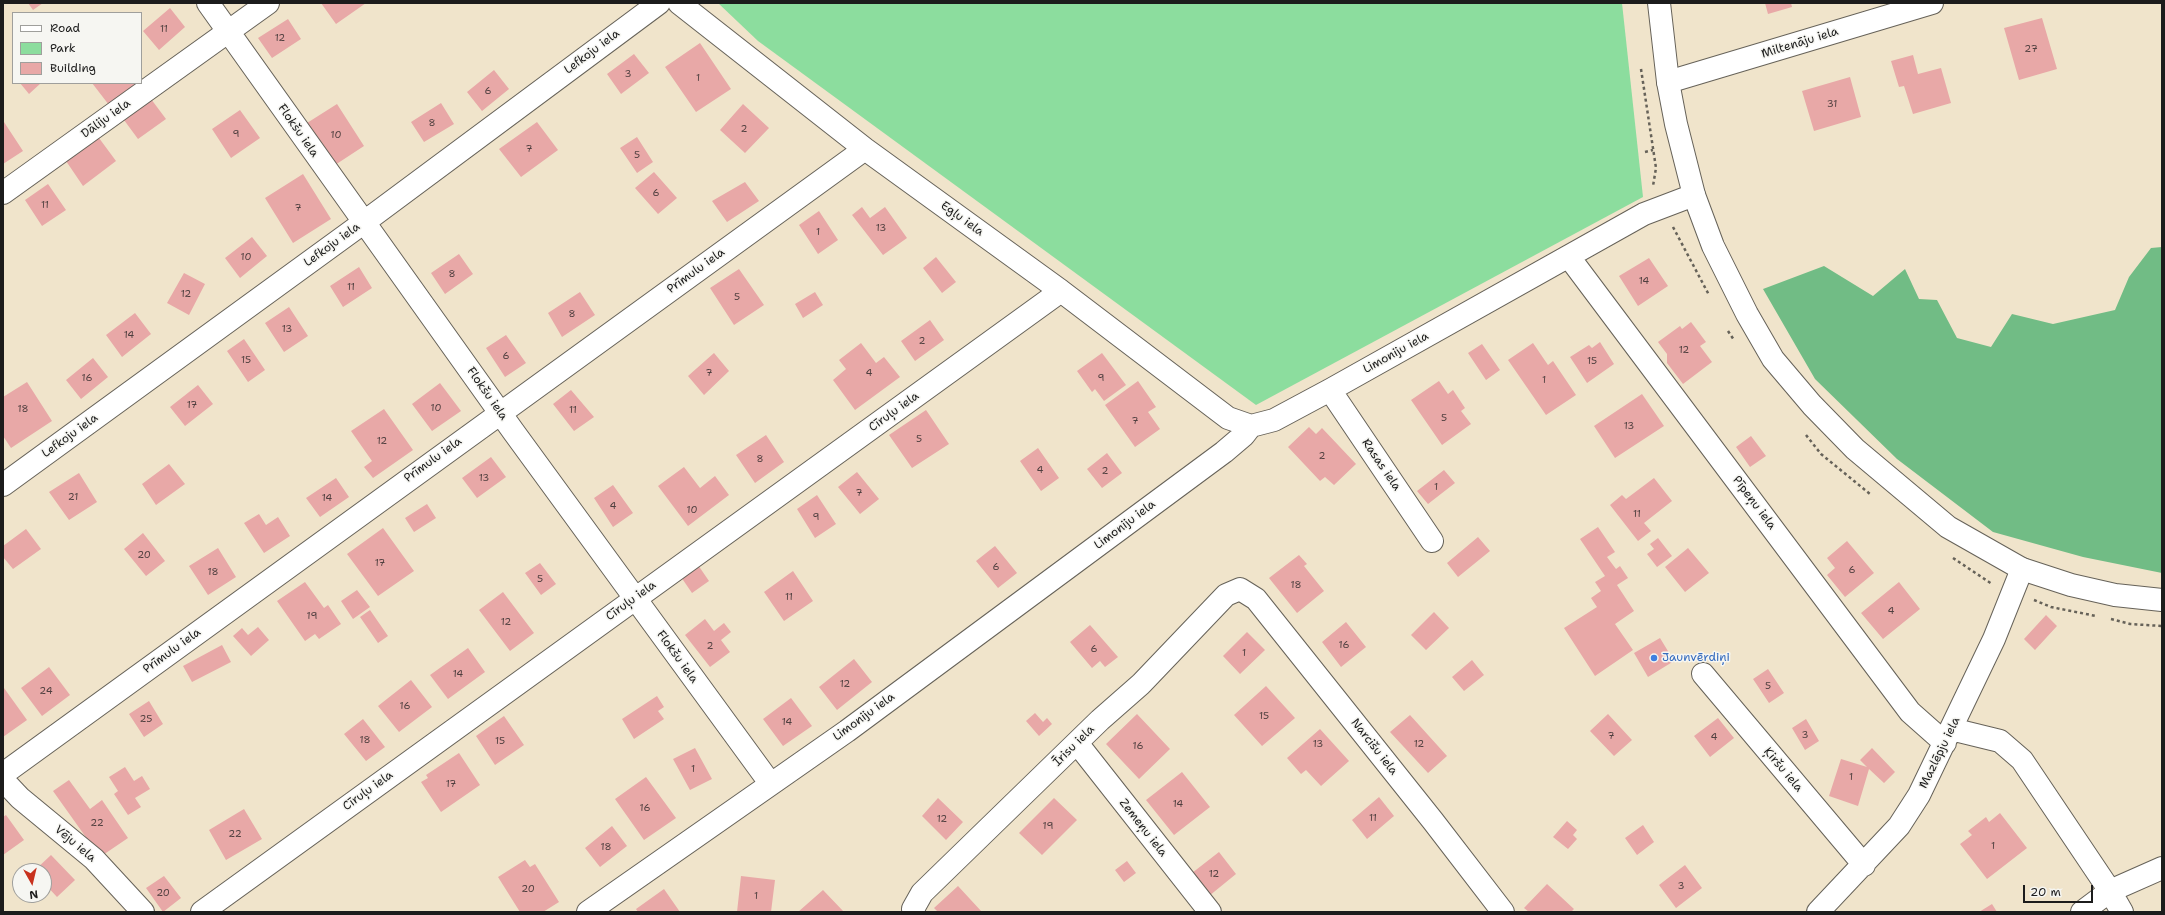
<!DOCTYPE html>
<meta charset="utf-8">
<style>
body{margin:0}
#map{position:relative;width:2165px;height:915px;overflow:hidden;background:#f0e4cb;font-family:"Shantell Sans",sans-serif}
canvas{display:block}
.frame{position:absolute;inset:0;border:4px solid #1c1c1c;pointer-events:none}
.legend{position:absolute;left:12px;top:12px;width:130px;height:72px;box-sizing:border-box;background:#f6f6f2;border:1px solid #9f9f9c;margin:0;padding:5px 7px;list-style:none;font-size:12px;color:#1c1c1c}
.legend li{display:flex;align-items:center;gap:8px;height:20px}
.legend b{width:20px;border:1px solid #9f9f9c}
.north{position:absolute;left:12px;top:863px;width:40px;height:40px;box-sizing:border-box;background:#f6f6f2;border:1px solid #9f9f9c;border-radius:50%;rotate:172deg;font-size:11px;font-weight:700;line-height:16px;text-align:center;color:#1c1c1c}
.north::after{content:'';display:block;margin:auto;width:14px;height:18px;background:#c8321e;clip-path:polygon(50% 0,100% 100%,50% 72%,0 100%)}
.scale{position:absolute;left:2023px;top:885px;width:70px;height:18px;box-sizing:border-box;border:2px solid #1c1c1c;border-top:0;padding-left:5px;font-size:12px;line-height:14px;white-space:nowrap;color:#1c1c1c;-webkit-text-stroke:3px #f6f6f2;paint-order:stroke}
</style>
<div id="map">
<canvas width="2165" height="915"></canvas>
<div class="frame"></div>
<ul class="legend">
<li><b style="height:5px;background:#fff"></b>Road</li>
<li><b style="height:11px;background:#8cdd9e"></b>Park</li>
<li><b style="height:11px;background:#e8a8a7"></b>Building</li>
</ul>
<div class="north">N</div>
<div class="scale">20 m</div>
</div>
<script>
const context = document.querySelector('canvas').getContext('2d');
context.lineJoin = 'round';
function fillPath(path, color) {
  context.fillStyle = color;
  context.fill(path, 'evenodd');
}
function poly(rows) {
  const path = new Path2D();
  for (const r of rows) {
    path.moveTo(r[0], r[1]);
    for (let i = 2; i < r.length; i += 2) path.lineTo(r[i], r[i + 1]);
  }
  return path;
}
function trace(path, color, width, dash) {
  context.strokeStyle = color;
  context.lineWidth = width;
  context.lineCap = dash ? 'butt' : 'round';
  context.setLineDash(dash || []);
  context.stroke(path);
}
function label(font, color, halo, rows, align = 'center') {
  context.font = font + ' "Shantell Sans",sans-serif';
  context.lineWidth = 3;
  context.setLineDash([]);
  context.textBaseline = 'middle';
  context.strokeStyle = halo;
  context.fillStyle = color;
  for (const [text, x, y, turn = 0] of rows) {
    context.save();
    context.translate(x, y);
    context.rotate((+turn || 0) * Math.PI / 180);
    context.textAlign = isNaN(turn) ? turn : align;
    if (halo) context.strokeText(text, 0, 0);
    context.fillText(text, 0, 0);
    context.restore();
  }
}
const green = poly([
 [718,3,1622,3,1643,197,1256,405,758,41]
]);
const forest = poly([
 [2162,247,2162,573,2083,557,1993,532,1897,459,1815,379,1763,289,1824,266,1873,296,1905,269,1919,299,1937,300,1957,338,1991,347,2012,314,2053,324,2115,310,2129,277,2151,248]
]);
const building = poly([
 [28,3,43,3,33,10],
 [321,3,366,3,336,24],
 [1765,3,1791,3,1792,7,1768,14],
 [170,8,185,27,159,50,143,31],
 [2042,18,2057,69,2019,80,2004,28],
 [288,19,301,39,272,58,258,38],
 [700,43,731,89,696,112,665,67],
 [634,54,649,73,621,94,607,74],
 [1913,55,1918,74,1941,68,1951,103,1913,114,1904,86,1899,87,1891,61],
 [494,70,509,89,482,111,467,92],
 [1850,77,1861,117,1814,131,1802,91],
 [20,83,41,83,29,94],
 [92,83,137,83,109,105],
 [151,99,166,119,138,139,124,120],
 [441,103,454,124,424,142,411,122],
 [337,104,364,146,335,165,307,123],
 [743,104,769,128,745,153,720,130],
 [240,110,260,138,231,158,212,129],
 [3,122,4,122,23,151,3,164],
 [537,122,558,150,521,177,499,149],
 [637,137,653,162,637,173,620,148],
 [99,138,116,161,83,186,66,161],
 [654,172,677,198,658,214,635,188],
 [303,174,331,219,293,243,265,198],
 [745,182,759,201,727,222,712,201],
 [48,184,66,210,42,226,25,200],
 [862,207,870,218,885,207,907,238,883,255,852,215],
 [819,211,838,240,818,254,799,225],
 [252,237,267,256,240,278,225,258],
 [459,254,473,274,445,294,431,273],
 [936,257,956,282,942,293,923,268],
 [1649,258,1668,286,1638,306,1619,276],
 [359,267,372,288,343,307,330,286],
 [739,269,764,305,734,325,710,288],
 [184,273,205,284,189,315,167,303],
 [580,292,595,315,562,337,548,313],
 [815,292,823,305,803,318,795,304],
 [289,307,308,336,284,352,265,323],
 [135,313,151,334,122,357,106,335],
 [930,320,944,340,915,361,901,341],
 [1691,322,1706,342,1700,346,1712,362,1683,384,1667,363,1667,354,1658,342,1680,326,1682,329],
 [506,335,526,363,505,377,486,348],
 [244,339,265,370,248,382,227,351],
 [1600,342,1614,364,1587,383,1570,357,1589,345,1592,348],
 [861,343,876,363,884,357,900,377,855,410,833,380,846,369,839,360],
 [1533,343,1548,365,1553,361,1576,395,1546,415,1508,360],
 [1482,344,1500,370,1486,380,1468,353],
 [714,353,729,371,704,395,688,376],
 [1102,353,1126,385,1104,401,1095,389,1092,392,1077,371],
 [93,358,108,377,81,399,66,380],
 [1138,381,1156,407,1148,412,1160,429,1135,447,1105,405],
 [1439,381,1448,394,1453,390,1465,408,1461,411,1471,424,1442,445,1411,400],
 [27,382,52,421,11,448,3,436,3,397],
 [440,383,461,411,432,431,412,404],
 [198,385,213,404,185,426,170,407],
 [571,390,594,417,574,431,553,404],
 [1642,394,1664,426,1615,458,1594,426],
 [384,409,413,450,373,478,364,467,372,461,351,431],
 [926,410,949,444,912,468,889,435],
 [1309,427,1316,434,1322,428,1356,464,1334,485,1325,477,1320,481,1288,447],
 [766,435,784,462,755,483,736,455],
 [1751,436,1766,456,1750,467,1736,447],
 [1038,448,1059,478,1041,491,1020,461],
 [1107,453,1122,473,1102,488,1087,469],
 [491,457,506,477,477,498,462,478],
 [169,464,185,484,156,505,142,484],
 [684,467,700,488,715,476,729,495,688,526,658,486],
 [1444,470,1455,483,1428,504,1417,491],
 [857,472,879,499,860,514,838,487],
 [79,473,97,502,69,520,49,492],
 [336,478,349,497,320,517,306,498],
 [1654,478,1672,501,1644,523,1651,531,1638,541,1610,505,1622,495,1626,499],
 [613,485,633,513,613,527,594,498],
 [817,495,836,524,815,538,797,509],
 [427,504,436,518,414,532,405,518],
 [259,514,266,525,278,517,290,536,264,553,244,523],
 [1598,527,1615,552,1607,557,1616,569,1620,566,1628,578,1617,585,1634,611,1615,624,1633,650,1595,676,1564,628,1597,607,1591,598,1601,591,1595,582,1605,576,1580,539],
 [383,528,414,571,378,596,347,554],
 [26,529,41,549,13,569,3,557,3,546],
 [143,533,165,561,146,576,124,549],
 [1478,537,1490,551,1458,577,1447,563],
 [1658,538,1672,556,1657,567,1647,554,1654,549,1650,544],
 [1847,541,1874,573,1845,597,1827,575,1835,568,1827,558],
 [995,546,1017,573,998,588,976,561],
 [218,548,236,577,208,595,189,566],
 [1688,548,1709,573,1685,592,1665,567],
 [1299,555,1307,564,1304,566,1324,591,1297,613,1269,578],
 [540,563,556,584,541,595,525,573],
 [698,565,709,581,692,593,681,577],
 [793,571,813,601,784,621,764,592],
 [305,582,324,608,328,605,341,624,319,639,315,634,305,641,277,601],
 [1899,582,1920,609,1883,639,1861,613],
 [357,590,370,607,353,619,341,601],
 [503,592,534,633,510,651,479,610],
 [370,610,388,636,378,643,360,617],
 [1434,612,1449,628,1426,650,1411,635],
 [2046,615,2057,626,2035,650,2024,639],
 [705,619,714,631,724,623,731,632,721,640,730,652,710,667,685,635],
 [1346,622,1366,647,1341,667,1322,642],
 [1090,625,1118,657,1105,667,1100,661,1092,668,1070,642],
 [258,627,269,640,251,656,233,636,242,628,248,635],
 [1247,632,1265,650,1240,674,1223,656],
 [1660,638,1674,661,1648,677,1634,653],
 [222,645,231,662,192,682,183,666],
 [468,648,485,672,448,699,430,675],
 [854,659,872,682,837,710,819,687],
 [1472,660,1484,675,1464,691,1452,677],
 [49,667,70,695,42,716,21,688],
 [1768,669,1784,693,1769,703,1753,679],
 [411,680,432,707,399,732,378,706],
 [1266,686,1295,718,1262,746,1234,715],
 [4,688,27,720,3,737,3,689],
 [657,696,664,707,658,711,664,719,634,739,622,719],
 [791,698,812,726,783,746,763,719],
 [149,701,163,724,144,737,129,714],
 [1035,713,1043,722,1047,718,1052,724,1039,736,1026,721],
 [1137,714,1170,749,1139,779,1106,744],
 [1608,714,1632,740,1614,756,1590,731],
 [1410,715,1447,756,1428,773,1390,732],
 [504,716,524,745,495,765,476,736],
 [1718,718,1734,738,1710,757,1694,736],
 [363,719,385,747,366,761,344,734],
 [1806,719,1819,741,1805,750,1792,728],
 [1320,729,1349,761,1321,786,1306,770,1301,774,1287,758],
 [695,748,712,779,690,790,673,759],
 [1872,748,1895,772,1884,783,1869,769,1858,806,1829,796,1841,759,1867,767,1860,760],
 [459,753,480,785,441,812,421,782,428,778,426,775],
 [125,767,134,781,142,776,150,789,135,798,141,807,128,815,114,794,118,791,109,777],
 [1182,772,1210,807,1174,835,1146,800],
 [646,777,676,818,644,840,615,799],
 [69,780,90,809,102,800,128,838,100,857,53,791],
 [1379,797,1394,816,1367,839,1352,820],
 [938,798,963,822,946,840,922,816],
 [1054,798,1077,820,1042,855,1019,833],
 [244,809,262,839,226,860,209,830],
 [2000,813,2027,848,1987,879,1960,844,1972,835,1968,831,1986,817,1989,822],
 [6,815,24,840,3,855,3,817],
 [1567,821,1577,830,1573,835,1577,839,1568,849,1553,837],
 [1643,825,1654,842,1637,855,1625,838],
 [612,826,627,846,600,867,585,848],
 [1219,852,1236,874,1209,896,1192,873],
 [51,855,75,880,57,897,44,883,44,871,34,871],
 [525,860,530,867,535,864,559,902,543,912,520,912,498,877],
 [1127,861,1136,873,1124,882,1115,870],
 [1685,865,1702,888,1676,908,1659,885],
 [164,876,181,898,163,912,146,888],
 [741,876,775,880,771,912,737,912],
 [1547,884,1574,909,1571,912,1529,912,1524,908],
 [958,886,982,912,938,912,934,908],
 [664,889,680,912,638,912,636,909],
 [823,890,844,912,798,912],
 [1992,904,1997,912,1979,912]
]);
const path = poly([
 [1641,69,1656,168,1653,186],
 [1645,152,1653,150],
 [1673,227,1709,295],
 [1728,331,1734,340],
 [1806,435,1821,454,1870,494],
 [1953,558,1992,584],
 [2034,600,2051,607,2096,616],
 [2111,619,2130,624,2162,626]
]);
const street = poly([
 [208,3,513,431,770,783],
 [679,3,865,149,1061,291,1228,418,1251,426],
 [1668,82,1932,3],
 [3,193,268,3],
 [1569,257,1910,712,1945,743],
 [1330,390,1432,541],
 [3,485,363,223,659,3],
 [1703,674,1864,865],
 [1951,729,2000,741,2022,760,2110,891,2122,912],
 [1077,743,1210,912],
 [3,774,865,149],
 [3,780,20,798,94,859,143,912],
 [202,912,1061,291],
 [588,912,847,731,1224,452,1244,435,1251,426,1274,420,1330,390,1644,214,1694,195],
 [914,912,913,909,922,893,1100,720,1141,684,1226,595,1240,589,1256,599,1433,821,1503,912],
 [1818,912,1899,826,1919,795,1994,639,2022,569],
 [2082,912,2110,891,2162,868]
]);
const secondary = poly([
 [1659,3,1668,82,1676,124,1694,195,1713,246,1747,314,1773,359,1812,405,1855,449,1948,527,2022,569,2071,585,2115,595,2162,600]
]);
const markers = [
 [1654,658,4,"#3f7fe0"]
];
const numberNames = [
 ["11",164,29],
 ["12",280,38],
 ["27",2031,49],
 ["3",628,74],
 ["1",698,78],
 ["6",488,91],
 ["31",1832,104],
 ["8",432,123],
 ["2",744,129],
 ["9",236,134],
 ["10",336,135],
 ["7",529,149],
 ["5",637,155],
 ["6",656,193],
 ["11",45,205],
 ["7",298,208],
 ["13",881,228],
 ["1",818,232],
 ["10",246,257],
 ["8",452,274],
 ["14",1644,281],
 ["11",351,287],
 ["12",186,294],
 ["5",737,297],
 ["8",572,314],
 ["13",287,329],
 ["14",129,335],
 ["2",922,341],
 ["12",1684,350],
 ["6",506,356],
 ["15",246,360],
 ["15",1592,361],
 ["7",709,373],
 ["4",869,373],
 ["16",87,378],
 ["9",1101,378],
 ["1",1544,380],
 ["17",192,405],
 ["10",436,408],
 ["18",23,409],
 ["11",573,410],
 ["5",1444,418],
 ["7",1135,421],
 ["13",1629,426],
 ["5",919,439],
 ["12",382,441],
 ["2",1322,456],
 ["8",760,459],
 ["4",1040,470],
 ["2",1105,471],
 ["13",484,478],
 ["1",1436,487],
 ["7",859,493],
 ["21",73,497],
 ["14",327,498],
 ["4",613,506],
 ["10",692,510],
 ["11",1637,514],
 ["9",816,517],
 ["20",144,555],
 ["17",380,563],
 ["6",996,567],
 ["6",1852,570],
 ["18",213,572],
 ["5",540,579],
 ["18",1296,585],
 ["11",789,597],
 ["4",1891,611],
 ["19",312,616],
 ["12",506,622],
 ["16",1344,645],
 ["2",710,646],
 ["6",1094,649],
 ["1",1244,653],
 ["14",458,674],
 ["12",845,684],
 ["5",1768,686],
 ["24",46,691],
 ["16",405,706],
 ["15",1264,716],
 ["25",146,719],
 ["14",787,722],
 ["3",1805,735],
 ["7",1611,736],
 ["4",1714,737],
 ["18",365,740],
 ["15",500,741],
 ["13",1318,744],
 ["12",1419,744],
 ["16",1138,746],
 ["1",693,769],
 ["1",1851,777],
 ["17",451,784],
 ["14",1178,804],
 ["16",645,808],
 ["11",1373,818],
 ["12",942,819],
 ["22",97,823],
 ["19",1048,826],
 ["22",235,834],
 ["1",1993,846],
 ["18",606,847],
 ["12",1214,874],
 ["3",1681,886],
 ["20",528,889],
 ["20",163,893],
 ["1",756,896]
];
const streetNames = [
 ["Miltenāju iela",1800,43,-17],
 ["Lefkoju iela",592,52,-37],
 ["Dāliju iela",106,119,-36],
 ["Flokšu iela",298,131,55],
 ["Egļu iela",962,219,36],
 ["Lefkoju iela",332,245,-36],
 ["Prīmulu iela",696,271,-36],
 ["Limoniju iela",1396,353,-29],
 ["Flokšu iela",487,394,55],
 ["Cīruļu iela",894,412,-36],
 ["Lefkoju iela",70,436,-36],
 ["Prīmulu iela",433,460,-36],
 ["Rasas iela",1381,465,56],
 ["Pīpeņu iela",1754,503,53],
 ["Limoniju iela",1125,525,-37],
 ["Cīruļu iela",631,601,-36],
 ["Prīmulu iela",172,651,-36],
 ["Flokšu iela",677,657,54],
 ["Limoniju iela",864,717,-36],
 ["Īrisu iela",1074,746,-45],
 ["Narcišu iela",1374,747,52],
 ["Mazlēpju iela",1940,753,-64],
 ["Ķiršu iela",1783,770,50],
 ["Cīruļu iela",368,791,-36],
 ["Zemeņu iela",1143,828,52],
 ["Vēju iela",75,844,40]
];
const shopNames = [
 ["Jaunvērdiņi",1662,658]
];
fillPath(green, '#8cdd9e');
fillPath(forest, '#71bc85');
fillPath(building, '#e8a8a7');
trace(street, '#666259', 24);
trace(secondary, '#666259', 24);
trace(path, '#666259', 2.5, [3, 3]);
trace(street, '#fff', 22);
trace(secondary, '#fff', 22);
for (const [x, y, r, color] of markers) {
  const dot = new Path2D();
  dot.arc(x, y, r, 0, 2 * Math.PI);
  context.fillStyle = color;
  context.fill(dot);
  trace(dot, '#f6f6f2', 1.5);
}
label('10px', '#4f3f3f', null, numberNames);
label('12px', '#1c1c1c', '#f6f6f2', streetNames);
label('12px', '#366cbe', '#f6f6f2', shopNames, 'left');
</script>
